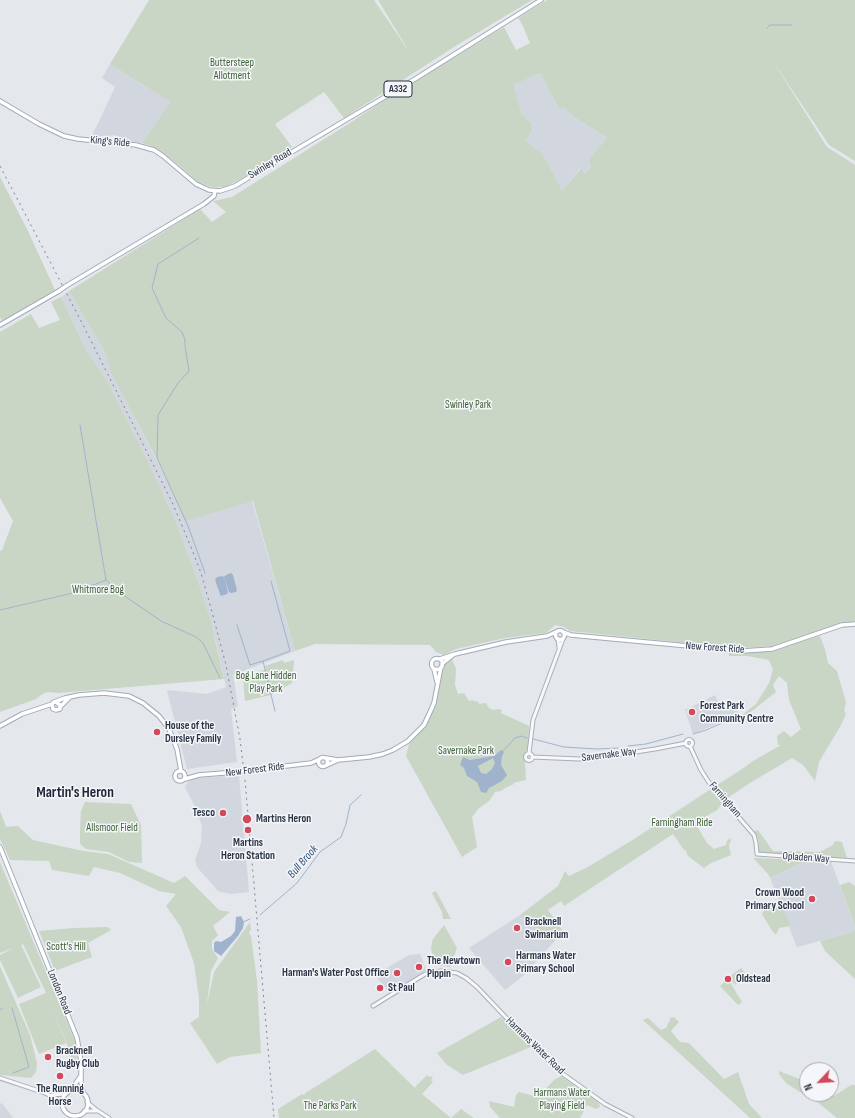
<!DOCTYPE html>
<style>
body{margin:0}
#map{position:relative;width:855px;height:1118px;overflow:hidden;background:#e4e7ec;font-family:"Sofia Sans Condensed",sans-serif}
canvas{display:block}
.north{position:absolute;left:799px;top:1062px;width:40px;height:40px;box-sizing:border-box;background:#f4f6f9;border:1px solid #a4a8b1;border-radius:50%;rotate:245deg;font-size:11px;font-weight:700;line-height:16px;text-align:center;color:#2b3445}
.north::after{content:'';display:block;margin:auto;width:14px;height:18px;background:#d1495b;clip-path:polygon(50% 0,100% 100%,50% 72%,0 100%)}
</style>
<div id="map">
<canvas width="855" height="1118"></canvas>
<div class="north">N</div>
</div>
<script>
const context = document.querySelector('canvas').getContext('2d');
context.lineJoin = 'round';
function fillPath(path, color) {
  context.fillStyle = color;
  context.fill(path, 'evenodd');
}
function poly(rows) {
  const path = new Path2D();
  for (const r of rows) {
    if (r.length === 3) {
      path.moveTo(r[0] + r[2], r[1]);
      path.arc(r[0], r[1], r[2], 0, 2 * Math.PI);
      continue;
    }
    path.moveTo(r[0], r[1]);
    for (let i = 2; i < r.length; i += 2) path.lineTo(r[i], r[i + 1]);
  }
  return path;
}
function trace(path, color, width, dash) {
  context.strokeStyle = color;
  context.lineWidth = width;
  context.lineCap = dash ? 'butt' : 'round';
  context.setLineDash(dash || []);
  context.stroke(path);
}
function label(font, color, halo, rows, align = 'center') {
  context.font = font + ' "Sofia Sans Condensed",sans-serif';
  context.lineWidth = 3;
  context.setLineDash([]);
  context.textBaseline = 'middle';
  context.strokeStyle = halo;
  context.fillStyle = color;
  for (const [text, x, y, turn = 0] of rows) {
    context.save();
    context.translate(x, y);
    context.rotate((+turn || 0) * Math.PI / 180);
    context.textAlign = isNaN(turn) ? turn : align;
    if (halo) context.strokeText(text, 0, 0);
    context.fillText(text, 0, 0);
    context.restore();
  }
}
const built = poly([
 [110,64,170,102,142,143,122,140,120,137,113,135,109,136,92,136,115,87,102,78],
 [540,73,559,109,564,106,571,115,607,138,588,160,591,166,585,174,580,169,562,190,543,154,526,141,532,130,532,124,522,115,512,85],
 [69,291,106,354,112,374,170,486,252,501,295,651,233,675,238,706,231,709,237,762,187,769,167,690,207,694,226,687,216,643,199,584,176,522,165,498,106,379,86,350,61,297],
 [715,695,722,711,734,706,739,714,693,734,685,710],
 [239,775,249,892,230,894,218,891,197,867,195,860,201,843,202,827,196,808,185,788,186,785,190,779,197,778],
 [808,860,818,863,831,862,855,925,855,928,852,932,797,947,770,878],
 [520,915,553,943,524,975,505,990,469,948],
 [420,954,426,970,389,993,375,975,409,955],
 [2,1103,13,1118,0,1118,0,1104]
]);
const green = poly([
 [149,0,374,0,410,53,378,0,532,0,457,45,344,118,324,92,275,124,292,147,250,174,231,184,225,187,212,187,198,182,180,166,166,155,152,146,142,143,170,102,110,64],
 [547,0,855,0,855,161,829,145,772,60,827,147,855,165,855,621,843,623,773,646,736,648,570,631,564,627,555,625,546,633,505,638,456,649,444,655,436,652,430,645,315,644,295,651,253,501,185,521,162,469,111,373,106,354,69,291,200,209,212,222,226,212,213,201,232,197,350,123,395,93,504,27,516,50,530,43,522,24,518,18],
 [540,73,559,109,564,107,571,115,607,138,588,160,591,166,585,174,581,169,562,190,543,154,526,141,532,130,532,124,522,115,513,85],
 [0,177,27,229,55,290,2,321,0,317],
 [61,297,86,350,106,379,147,460,176,522,199,584,210,619,224,679,58,693,48,692,44,693,36,699,0,712,0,551,2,550,13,521,0,498,0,332,31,314,39,328,60,320,51,302],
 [820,636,825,649,828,663,837,671,846,703,844,710,846,714,840,727,819,762,815,781,803,765,792,758,750,783,726,799,717,810,695,823,707,843,714,849,726,845,727,841,730,838,731,840,729,845,731,855,711,863,704,868,688,856,685,849,684,850,673,834,564,906,561,901,548,910,563,931,553,943,520,915,558,886,565,871,569,876,588,867,634,839,745,767,753,761,781,745,778,745,777,736,784,731,791,737,801,729,789,700,787,683,779,676,773,685,776,692,747,715,742,715,756,704,769,683,773,670,769,660,747,656,729,656,728,651,772,649],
 [283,660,284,663,294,660,292,683,271,695,245,701,243,677,266,669,265,666],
 [452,660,456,668,455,685,458,694,464,693,469,701,472,700,478,702,479,704,486,703,489,708,493,710,498,709,502,710,501,713,529,726,528,751,527,751,525,764,526,780,513,783,514,784,507,787,501,791,495,792,489,801,478,809,472,817,477,847,462,857,406,756,409,744,426,725,438,697,441,671,446,663,447,664],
 [85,802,131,804,141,825,142,863,129,862,109,852,86,849,80,844,80,828,81,811],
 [0,811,6,827,18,826,33,840,83,851,108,854,174,883,185,876,219,910,230,912,213,926,218,935,212,941,212,949,218,958,211,971,207,1004,214,972,250,922,251,930,249,932,251,936,257,981,261,1053,230,1057,217,1064,190,1023,199,1017,199,999,194,963,181,927,166,906,176,894,159,891,120,873,94,867,89,876,52,870,49,861,10,860,0,839],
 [758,830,773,851,820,852,833,845,835,841,842,842,847,858,771,855,758,852,759,842,754,831],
 [753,858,808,860,770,878,768,874],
 [0,862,75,1041,77,1061,72,1061,67,1044,48,999,66,1043,39,1054,19,1004,46,993,23,944,21,945,41,987,18,998,0,960,0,955,13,948,0,953],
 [849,882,855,886,855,925,840,885],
 [436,891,451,919,443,919,442,912,432,893],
 [778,903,785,912,790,926,779,928,776,935,771,929,762,914,765,909],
 [444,925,457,948,450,967,436,965,433,959,431,947,433,939],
 [108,927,111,930,88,943,92,957,55,971,39,931,74,928],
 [855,928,855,979,825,951,820,941,852,932],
 [0,966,30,1035,37,1063,36,1072,31,1078,0,1075],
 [741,968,745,973,739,978,738,982,735,985,729,977],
 [728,979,742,1002,738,1005,720,986],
 [501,1017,531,1047,463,1075,447,1065,437,1053],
 [671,1017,675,1018,679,1022,671,1031,680,1042,689,1043,724,1079,738,1072,749,1104,762,1118,750,1118,643,1020,648,1018,661,1030,666,1028],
 [375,1049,418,1091,415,1087,427,1075,429,1077,430,1076,433,1078,431,1080,433,1082,422,1094,451,1118,279,1118,278,1109,302,1094,306,1096,304,1094],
 [779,1071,807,1082,807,1094,831,1094,834,1096,851,1085,855,1085,855,1118,837,1118,810,1096,803,1094,786,1083,779,1074],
 [561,1076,599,1103,600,1107,596,1109,587,1105,580,1118,500,1118,490,1107,489,1101,514,1107,516,1095,519,1092,538,1097,554,1080],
 [461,1109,474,1118,451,1118]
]);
const water = poly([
 [231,573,233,575,237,590,236,592,231,593,229,592,224,577,226,575],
 [222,576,224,577,228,592,227,594,221,596,220,594,215,580,217,577],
 [501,750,504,752,502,756,501,765,507,775,502,781,489,788,486,793,481,792,477,782,467,776,464,768,460,765,463,757,470,760,494,756],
 [493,758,495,763,492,769,486,774,481,773,478,766],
 [241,916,244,922,243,928,238,936,221,956,214,951,214,943,216,941,221,942,231,936,235,931,236,917]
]);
const stream = poly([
 [767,28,770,25,792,25],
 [199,238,158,264,152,288,166,318,182,332,185,340,185,346,189,371,178,383,158,415,157,458,188,526,205,573],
 [80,425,106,580,116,590,161,621,196,637,203,643,220,678],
 [0,610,73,593,106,580],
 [237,625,250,665,263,661,275,711],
 [263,661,290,651,271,581],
 [693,734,706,730,736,717],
 [533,739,564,747,597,749,618,748],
 [628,746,646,744,683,734],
 [503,751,515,738,522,736,527,738],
 [260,915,297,883,320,852,341,837,346,824,350,805,361,795],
 [243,922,250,919],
 [12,1008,29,1067,13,1073],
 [0,1010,3,1008]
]);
const minor = poly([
 [558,639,559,648],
 [689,743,3.5],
 [690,746,701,770,710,784,754,835,756,843,757,854,855,861],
 [529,753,533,720,563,639],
 [529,757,3.5],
 [532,757,579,759,597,758,655,749,686,743],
 [373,1006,425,974,441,971,457,973,466,978,477,987,535,1048,563,1074,605,1104,632,1118],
 [0,1078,45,1093,55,1098,62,1103],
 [52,1095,65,1094],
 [87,1102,95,1109,109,1118],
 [84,1111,97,1111]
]);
const major = poly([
 [0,101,39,124,64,136,78,139,136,145,154,150,163,156,196,184,209,190,220,191,235,186,243,181,415,79,541,0],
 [66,286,204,204,214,196,215,191],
 [0,325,59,291],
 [560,635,4.5],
 [563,632,571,635,742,651,772,649,842,625,855,624],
 [437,664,5.5],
 [440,659,455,654,506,642,547,636,556,632],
 [442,664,452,656],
 [434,669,437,682],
 [56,702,60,705,60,709,56,710,53,709,52,704,54,702,65,698,79,695,104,693,129,696,143,703,159,716,169,729,177,749,181,771],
 [60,707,69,698],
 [0,726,22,714,52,704],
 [323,762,4.5],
 [326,758,338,760],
 [327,765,338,760,369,757,383,754,393,750,408,741,424,725,431,710,434,703,441,667],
 [253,770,311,763,320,759],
 [180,776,5],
 [185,779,199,775,236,772],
 [0,847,77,1038,81,1061,81,1082,83,1093],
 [71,1090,80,1077],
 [75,1103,13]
]);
const rail = poly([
 [0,166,80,319,172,502,191,547,201,573,212,612,226,665,240,739,245,780,274,1118]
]);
const majorBridge = poly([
 [59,291,66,286],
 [236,772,253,770]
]);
const markers = [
 [692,712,4,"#d1495b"],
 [157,732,4,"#d1495b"],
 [223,813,4,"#d1495b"],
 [247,819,5,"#d1495b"],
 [248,830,4,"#d1495b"],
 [812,899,4,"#d1495b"],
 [517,928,4,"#d1495b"],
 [508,962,4,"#d1495b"],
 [419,967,4,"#d1495b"],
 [397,973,4,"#d1495b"],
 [728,979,4,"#d1495b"],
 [380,988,4,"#d1495b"],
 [48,1057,4,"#d1495b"],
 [60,1076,4,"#d1495b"]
];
const shields = [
 [398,89,28]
];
const shieldNames = [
 ["A332",398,89]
];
const parkNames = [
 ["Buttersteep",232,63],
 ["Allotment",232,76],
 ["Swinley Park",468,405],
 ["Whitmore Bog",98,590],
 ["Bog Lane Hidden",266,676],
 ["Play Park",266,689],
 ["Savernake Park",466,751],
 ["Farningham Ride",682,823],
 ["Allsmoor Field",112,828],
 ["Scott's Hill",66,947],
 ["Harmans Water",562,1093],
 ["Playing Field",562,1106],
 ["The Parks Park",330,1106]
];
const streetNames = [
 ["King's Ride",110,142,5],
 ["Swinley Road",270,164,-31],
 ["New Forest Ride",715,648,4],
 ["Savernake Way",609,755,-7],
 ["New Forest Ride",255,770,-7],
 ["Farningham",725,800,49],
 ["Opladen Way",806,858,4],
 ["London Road",59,992,68],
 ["Harmans Water Road",535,1046,44]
];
const poiNames = [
 ["Forest Park",700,706],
 ["Community Centre",700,719],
 ["House of the",165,726],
 ["Dursley Family",165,739],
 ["Tesco",215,813,"right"],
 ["Martins Heron",256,819],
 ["Martins",248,843,"center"],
 ["Heron Station",248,856,"center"],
 ["Crown Wood",804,893,"right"],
 ["Primary School",804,906,"right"],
 ["Bracknell",525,922],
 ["Swimarium",525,935],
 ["Harmans Water",516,956],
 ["Primary School",516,969],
 ["The Newtown",427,961],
 ["Pippin",427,974],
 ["Harman's Water Post Office",389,973,"right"],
 ["Oldstead",736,979],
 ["St Paul",388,988],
 ["Bracknell",56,1051],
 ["Rugby Club",56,1064],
 ["The Running",60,1089,"center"],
 ["Horse",60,1102,"center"]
];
const waterNames = [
 ["Bull Brook",303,862,-49]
];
const districtNames = [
 ["Martin's Heron",75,793]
];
fillPath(built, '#d2d6de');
fillPath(green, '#c9d6c5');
fillPath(water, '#9fb4cc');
trace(stream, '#9fb4cc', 1);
trace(minor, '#a9aeb7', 5);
trace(major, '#a3abb8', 5.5);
trace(minor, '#f7f8fa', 3);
trace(major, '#fff', 3.5);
trace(rail, '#7d8696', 1, [2, 4]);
trace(majorBridge, '#a3abb8', 5.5, []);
trace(majorBridge, '#fff', 3.5);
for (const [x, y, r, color] of markers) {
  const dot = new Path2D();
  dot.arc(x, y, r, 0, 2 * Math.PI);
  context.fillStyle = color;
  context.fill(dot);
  trace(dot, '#f4f6f9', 1.5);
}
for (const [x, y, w] of shields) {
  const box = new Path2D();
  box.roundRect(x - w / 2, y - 8, w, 16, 3);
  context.fillStyle = '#f4f6f9';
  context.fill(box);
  trace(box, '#2b3445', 1);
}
label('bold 10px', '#2b3445', null, shieldNames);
label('11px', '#3f6138', '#f4f6f9', parkNames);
label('11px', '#2b3445', '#f4f6f9', streetNames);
label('bold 11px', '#2b3445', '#f4f6f9', poiNames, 'left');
label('italic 12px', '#34527a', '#f4f6f9', waterNames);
label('bold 15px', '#1d2536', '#f4f6f9', districtNames);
</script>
